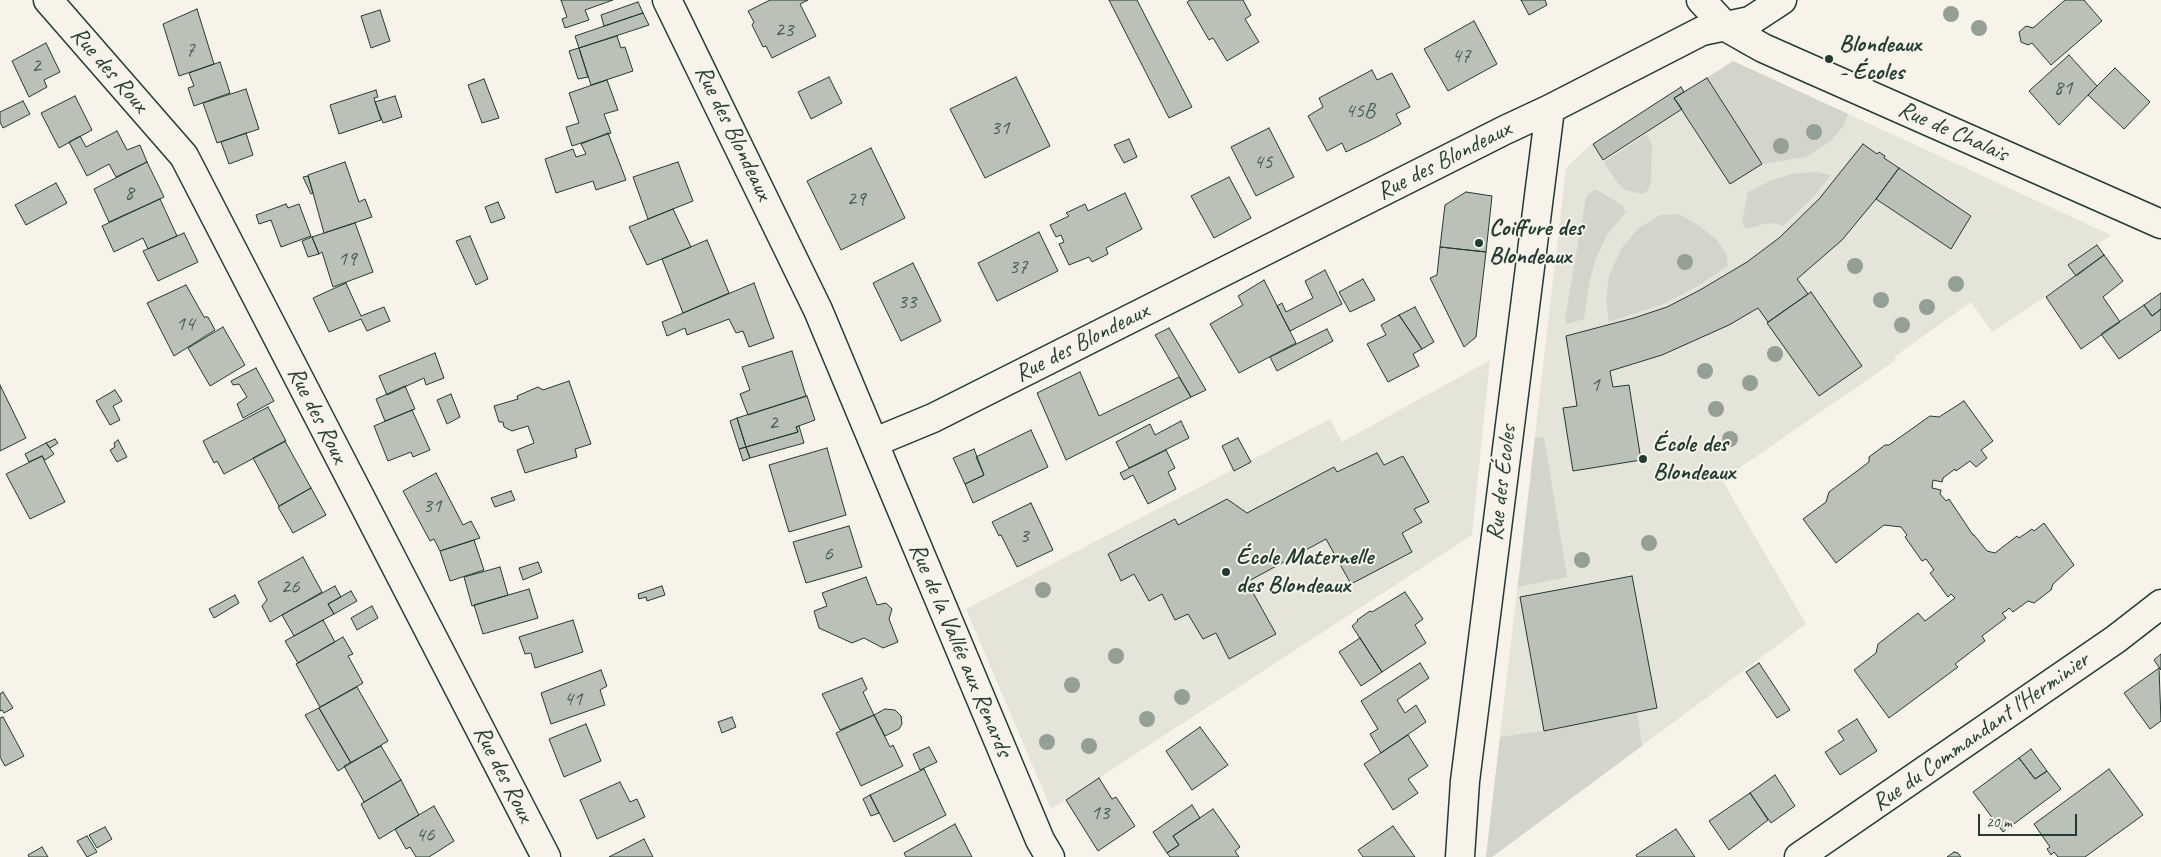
<!DOCTYPE html>
<meta charset="utf-8">
<style>
body{margin:0}
#map{position:relative;width:2161px;height:857px;overflow:hidden;background:#f7f3e8;font-family:Caveat,sans-serif}
canvas{display:block}
.scale{position:absolute;left:1978px;top:814px;width:99px;height:22px;box-sizing:border-box;border:2px solid #1f3d34;border-top:0;padding-left:6px;font-size:15px;line-height:18px;white-space:nowrap;color:#1f3d34;-webkit-text-stroke:4px #f7f3e8;paint-order:stroke}
</style>
<div id="map">
<canvas width="2161" height="857"></canvas>
<div class="scale">20 m</div>
</div>
<script>
const context = document.querySelector('canvas').getContext('2d');
context.lineJoin = 'round';
function fillPath(path, color) {
  context.fillStyle = color;
  context.fill(path, 'evenodd');
}
function poly(rows) {
  const path = new Path2D();
  for (const r of rows) {
    path.moveTo(r[0], r[1]);
    for (let i = 2; i < r.length; i += 2) path.lineTo(r[i], r[i + 1]);
  }
  return path;
}
function trace(path, color, width, dash) {
  context.strokeStyle = color;
  context.lineWidth = width;
  context.lineCap = dash ? 'butt' : 'round';
  context.setLineDash(dash || []);
  context.stroke(path);
}
function label(font, color, halo, rows, align = 'center') {
  context.font = font + ' Caveat,sans-serif';
  context.lineWidth = 4;
  context.setLineDash([]);
  context.textBaseline = 'middle';
  context.strokeStyle = halo;
  context.fillStyle = color;
  for (const [text, x, y, turn = 0] of rows) {
    context.save();
    context.translate(x, y);
    context.rotate((+turn || 0) * Math.PI / 180);
    context.textAlign = isNaN(turn) ? turn : align;
    if (halo) context.strokeText(text, 0, 0);
    context.fillText(text, 0, 0);
    context.restore();
  }
}
const built = poly([
 [1733,61,2111,235,2068,265,2076,276,1992,332,1971,302,1894,357,1896,360,1722,480,1806,624,1492,857,1486,857,1566,168,1589,146,1681,87,1685,91],
 [1490,360,1472,535,1051,809,966,609,1330,419,1342,442]
]);
const green = poly([
 [1733,61,1848,114,1843,126,1831,141,1806,157,1762,164,1707,78],
 [1647,134,1652,145,1651,183,1648,190,1643,194,1625,190,1616,181,1604,162],
 [1815,172,1831,175,1815,195,1791,219,1782,226,1776,223,1764,224,1746,229,1742,223,1748,192,1772,180,1792,174],
 [1595,189,1622,205,1626,212,1607,235,1596,258,1590,279,1584,319,1567,324,1565,319,1586,197],
 [1679,214,1698,225,1716,239,1726,253,1728,266,1696,287,1666,303,1609,322,1606,300,1609,276,1621,249,1639,228,1660,215],
 [1544,437,1567,577,1518,587,1535,438],
 [1637,712,1642,746,1492,857,1486,857,1500,737,1544,731]
]);
const building = poly([
 [561,0,613,0,585,10,589,20,565,28,562,19,567,17,561,0],
 [770,0,808,0,800,4,816,36,772,58,766,46,763,47,752,25,754,22,748,11,770,0],
 [1109,0,1137,0,1192,107,1169,118,1109,0],
 [1190,0,1243,0,1251,15,1245,19,1259,42,1227,61,1213,38,1209,40,1187,2,1190,0],
 [1521,0,1545,0,1547,5,1529,15,1521,0],
 [2065,0,2084,0,2102,21,2051,65,2032,43,2028,45,2021,42,2019,32,2026,26,2033,28,2065,0],
 [638,2,643,13,604,26,601,15,638,2],
 [197,9,214,64,179,76,163,24,197,9],
 [380,10,390,41,371,48,361,16,380,10],
 [643,13,649,25,579,48,575,36,643,13],
 [1474,21,1497,64,1448,91,1424,49,1474,21],
 [617,36,621,48,625,47,633,71,591,85,579,48,617,36],
 [46,43,60,72,44,80,47,87,29,97,12,61,46,43],
 [579,48,588,77,578,79,569,51,579,48],
 [2069,55,2097,86,2059,125,2029,91,2069,55],
 [220,62,230,93,194,106,188,88,194,86,189,73,220,62],
 [2115,68,2150,102,2124,129,2088,95,2115,68],
 [1372,70,1377,80,1392,73,1410,107,1396,114,1401,124,1375,138,1346,152,1342,143,1327,151,1308,116,1323,107,1319,98,1372,70],
 [829,77,842,103,811,119,798,92,829,77],
 [1016,77,1050,146,985,178,950,109,1016,77],
 [1707,78,1762,164,1730,184,1674,98,1707,78],
 [484,79,499,118,482,123,468,85,484,79],
 [607,80,618,110,604,114,611,133,572,146,566,127,579,123,569,93,607,80],
 [1681,87,1684,92,1674,98,1682,109,1603,160,1593,144,1681,87],
 [246,89,259,129,217,143,203,103,246,89],
 [376,90,378,97,374,98,381,120,339,134,330,105,376,90],
 [75,96,92,130,59,148,41,113,75,96],
 [395,96,402,117,383,123,375,102,395,96],
 [23,101,30,114,3,128,0,122,0,112,23,101],
 [1269,128,1294,177,1256,196,1231,147,1269,128],
 [117,131,127,150,140,145,147,162,116,177,109,164,87,176,69,142,80,136,86,147,117,131],
 [246,133,253,155,229,164,221,142,246,133],
 [608,133,626,180,596,190,593,181,556,193,545,159,573,149,576,157,586,154,581,144,608,133],
 [1129,139,1137,157,1124,163,1114,145,1129,139],
 [1863,144,1877,154,1879,152,1885,156,1884,158,1899,168,1876,199,1842,240,1797,279,1808,294,1768,322,1758,308,1729,325,1662,355,1610,371,1613,387,1629,385,1641,460,1573,471,1563,408,1577,406,1566,336,1634,318,1667,307,1700,290,1747,262,1779,238,1819,199,1863,144],
 [871,148,905,218,841,250,807,181,871,148],
 [147,162,164,197,109,222,94,189,147,162],
 [345,162,359,202,365,199,372,217,324,233,308,175,345,162],
 [678,162,693,201,648,219,633,177,678,162],
 [1899,168,1971,216,1951,249,1876,199,1899,168],
 [308,176,313,193,311,194,303,177,308,176],
 [1229,177,1251,218,1214,238,1191,196,1229,177],
 [56,183,67,203,26,225,15,205,56,183],
 [1466,192,1492,196,1486,252,1440,247,1445,205,1466,192],
 [1125,193,1142,229,1106,248,1108,254,1092,262,1089,257,1069,265,1059,244,1064,242,1061,235,1056,237,1050,225,1069,216,1066,213,1085,204,1088,211,1125,193],
 [160,199,177,236,148,249,143,238,114,252,102,226,160,199],
 [498,202,505,218,491,223,485,207,498,202],
 [286,204,288,208,299,204,311,236,281,247,271,220,259,224,256,215,286,204],
 [673,209,691,247,647,265,629,227,673,209],
 [355,223,373,272,333,287,322,252,319,254,312,237,355,223],
 [1039,232,1058,271,997,301,978,263,1039,232],
 [184,233,198,262,158,281,143,251,184,233],
 [470,236,488,279,476,285,456,241,470,236],
 [312,237,319,254,308,257,302,241,312,237],
 [707,240,729,293,683,313,662,259,707,240],
 [2097,245,2104,255,2076,276,2068,265,2097,245],
 [1440,247,1486,252,1476,337,1464,347,1430,278,1437,275,1440,247],
 [2104,255,2123,281,2103,297,2120,322,2081,349,2046,297,2104,255],
 [913,263,941,321,901,341,873,283,913,263],
 [1325,270,1342,304,1290,331,1277,306,1282,303,1286,312,1313,298,1305,281,1325,270],
 [1363,279,1375,300,1350,312,1339,292,1363,279],
 [1264,280,1296,343,1239,373,1210,324,1243,305,1238,296,1264,280],
 [346,283,361,316,384,307,390,321,367,331,361,319,329,332,313,298,346,283],
 [754,283,774,338,749,347,743,331,736,333,729,319,687,335,685,328,667,336,662,322,754,283],
 [186,285,204,317,208,317,215,330,174,356,147,303,186,285],
 [1811,292,1862,366,1819,396,1767,323,1811,292],
 [2161,293,2161,309,2152,316,2144,305,2161,293],
 [2144,305,2152,316,2161,309,2161,330,2119,359,2101,334,2144,305],
 [1415,307,1434,342,1422,349,1399,315,1415,307],
 [1399,315,1422,349,1413,354,1419,366,1388,382,1367,344,1386,335,1381,325,1399,315],
 [223,327,245,365,210,386,188,348,223,327],
 [1169,328,1206,390,1191,397,1155,335,1169,328],
 [1327,329,1333,341,1277,371,1270,357,1327,329],
 [792,351,806,396,748,415,740,394,750,390,742,367,792,351],
 [435,353,444,378,426,385,424,378,387,395,379,376,435,353],
 [256,368,274,401,243,418,237,404,247,397,239,384,233,385,231,381,256,368],
 [1080,372,1099,416,1179,377,1191,397,1066,460,1037,393,1080,372],
 [569,381,591,444,575,449,577,457,525,473,517,450,534,443,528,426,512,431,504,427,503,422,499,422,494,406,518,399,517,396,538,387,543,390,569,381],
 [0,385,26,438,0,451,0,385],
 [405,386,415,409,385,421,376,399,405,386],
 [115,390,122,401,113,406,120,420,110,425,96,401,115,390],
 [451,394,460,417,447,424,437,400,451,394],
 [807,396,815,420,796,427,798,432,746,447,737,418,807,396],
 [1964,401,1993,441,1981,450,1987,458,1976,467,1970,461,1956,471,1955,469,1943,478,1942,482,1933,480,1932,488,1941,490,1940,494,1946,501,1949,499,1973,535,1974,535,1987,551,1995,553,2017,536,2019,538,2032,529,2034,531,2044,523,2074,565,2053,584,2051,590,2034,603,2028,601,2013,612,2009,608,2006,611,2002,613,2006,618,1982,636,1985,641,1955,664,1958,667,1889,718,1854,670,1876,653,1878,644,1918,613,1925,621,1955,598,1951,594,1948,597,1930,573,1934,570,1926,559,1922,561,1905,537,1907,535,1901,527,1884,525,1836,563,1803,519,1826,502,1829,492,1869,462,1869,457,1885,445,1889,445,1930,416,1939,417,1964,401],
 [268,407,286,441,224,474,217,461,214,463,203,441,268,407],
 [412,410,430,450,413,457,411,452,388,461,374,426,412,410],
 [737,418,746,447,739,449,730,421,737,418],
 [1181,421,1189,438,1129,468,1116,442,1150,424,1155,435,1181,421],
 [799,426,804,443,750,458,746,447,798,432,796,427,799,426],
 [1031,430,1048,467,973,503,965,484,984,475,976,457,1031,430],
 [1238,438,1251,462,1234,471,1222,446,1238,438],
 [55,439,58,443,50,448,46,443,55,439],
 [118,440,127,457,117,462,110,450,115,447,114,443,118,440],
 [285,441,311,488,279,506,253,458,285,441],
 [46,443,54,454,45,460,42,456,29,462,25,454,46,443],
 [746,447,750,458,743,461,739,449,746,447],
 [827,448,846,515,789,532,769,465,827,448],
 [974,449,984,475,965,484,953,458,974,449],
 [1166,450,1175,468,1168,472,1176,489,1148,504,1133,475,1124,480,1120,473,1166,450],
 [1377,453,1384,465,1403,456,1429,502,1414,509,1422,522,1402,533,1412,552,1351,584,1326,539,1247,582,1276,634,1229,659,1216,633,1203,639,1188,614,1175,620,1162,594,1149,601,1134,574,1121,581,1108,554,1175,519,1178,525,1227,499,1247,513,1334,467,1337,472,1377,453],
 [42,456,65,502,30,519,6,474,42,456],
 [436,473,463,525,471,521,480,538,440,551,434,539,430,541,403,491,436,473],
 [311,488,326,515,293,533,278,507,311,488],
 [511,491,515,500,495,507,491,498,511,491],
 [1031,503,1053,550,1017,567,1001,535,999,536,992,522,1031,503],
 [849,526,862,567,806,583,793,542,849,526],
 [474,540,484,570,450,581,440,551,474,540],
 [303,557,322,592,270,622,262,606,267,600,258,582,303,557],
 [538,562,542,572,523,580,519,568,538,562],
 [500,567,508,595,472,606,464,577,500,567],
 [1632,576,1657,708,1544,731,1520,597,1632,576],
 [866,577,877,605,886,603,892,609,889,619,898,642,883,648,864,638,852,643,819,628,814,611,827,606,822,593,866,577],
 [335,586,341,597,328,604,334,614,294,636,282,615,335,586],
 [662,586,665,595,647,601,646,597,639,599,638,594,662,586],
 [529,589,538,618,483,634,474,605,529,589],
 [351,591,357,601,334,614,328,604,351,591],
 [1405,592,1423,619,1415,625,1426,643,1382,672,1352,626,1358,621,1357,620,1370,611,1372,612,1405,592],
 [235,595,239,603,214,618,209,609,235,595],
 [372,606,378,618,357,630,351,618,372,606],
 [323,620,335,642,298,663,285,641,323,620],
 [573,620,583,652,535,668,531,653,525,654,519,637,573,620],
 [343,637,353,654,348,656,363,683,320,707,296,664,343,637],
 [1360,638,1382,672,1361,686,1339,652,1360,638],
 [2161,654,2161,670,2154,660,2161,654],
 [1420,663,1429,678,1397,700,1405,713,1416,705,1426,722,1381,753,1370,734,1378,729,1361,701,1420,663],
 [1759,663,1790,710,1777,718,1746,672,1759,663],
 [2159,668,2161,721,2150,729,2124,693,2159,668],
 [601,670,607,686,600,690,605,705,551,724,541,693,601,670],
 [862,678,867,689,863,692,874,715,840,730,822,694,862,678],
 [357,687,388,741,351,763,319,708,357,687],
 [3,692,13,708,4,713,2,710,0,711,0,694,3,692],
 [319,708,351,763,338,771,305,715,319,708],
 [885,709,895,710,901,716,902,724,899,729,885,736,874,715,885,709],
 [874,715,890,747,893,745,903,766,861,786,836,733,874,715],
 [3,717,24,756,5,766,0,757,0,718,3,717],
 [732,717,736,727,722,733,718,722,732,717],
 [1857,719,1877,751,1840,775,1825,752,1844,740,1838,731,1857,719],
 [586,724,601,761,564,777,549,739,586,724],
 [1200,727,1228,765,1192,790,1166,751,1200,727],
 [1408,735,1428,766,1408,779,1418,793,1393,810,1364,764,1408,735],
 [381,746,401,780,364,802,344,766,381,746],
 [929,747,937,762,920,770,913,754,929,747],
 [2031,749,2047,771,2035,779,2019,758,2031,749],
 [2019,758,2035,779,2047,771,2061,789,2003,832,1973,792,2019,758],
 [924,769,946,815,894,842,870,795,924,769],
 [2109,769,2143,815,2085,857,2058,857,2054,852,2051,855,2047,849,2050,847,2034,824,2109,769],
 [1775,775,1795,806,1771,823,1750,793,1775,775],
 [1099,778,1112,799,1116,797,1135,826,1098,851,1066,800,1099,778],
 [401,780,419,815,379,839,361,804,401,780],
 [620,782,630,802,637,799,645,817,597,839,580,800,620,782],
 [1750,793,1768,820,1729,850,1709,821,1750,793],
 [870,795,879,813,871,816,863,799,870,795],
 [1192,805,1200,818,1173,836,1179,845,1167,853,1153,832,1192,805],
 [434,806,454,841,429,857,416,857,410,847,406,849,395,829,434,806],
 [1213,809,1240,847,1235,851,1239,857,1170,857,1167,853,1179,845,1173,836,1213,809],
 [955,824,972,857,906,857,904,853,955,824],
 [1393,826,1415,857,1363,857,1358,850,1393,826],
 [105,827,112,839,97,848,89,835,105,827],
 [1676,829,1695,857,1637,857,1636,855,1676,829],
 [87,836,97,852,87,857,77,841,87,836],
 [644,839,653,857,609,857,644,839],
 [42,847,48,857,29,857,28,855,42,847],
 [1954,852,1958,853,1961,857,1947,857,1954,852]
]);
const minor = poly([
 [48,0,184,156,546,857],
 [667,0,818,310,1040,840,1050,857],
 [1701,0,1726,27,1763,48,2161,224],
 [875,442,933,418,1505,130,1550,109,1702,31,1750,21,1782,0],
 [1460,857,1465,781,1550,109],
 [1799,857,2116,639,2161,604]
]);
const trees = [
 [1951,14],
 [1979,28],
 [1814,132],
 [1781,146],
 [1685,262],
 [1855,266],
 [1956,284],
 [1881,300],
 [1927,307],
 [1902,325],
 [1775,354],
 [1705,371],
 [1750,383],
 [1716,409],
 [1730,439],
 [1649,543],
 [1582,560],
 [1043,590],
 [1116,656],
 [1072,685],
 [1182,697],
 [1147,719],
 [1047,742],
 [1089,746]
];
const markers = [
 [1829,59,5,"#1f3d34"],
 [1479,243,5,"#1f3d34"],
 [1643,459,5,"#1f3d34"],
 [1226,572,5,"#1f3d34"]
];
const numberNames = [
 ["23",784,30],
 ["7",190,50],
 ["47",1461,56],
 ["2",36,66],
 ["81",2063,88],
 ["45B",1360,111],
 ["31",1000,128],
 ["45",1263,162],
 ["8",129,193],
 ["29",856,199],
 ["19",347,259],
 ["37",1018,267],
 ["33",907,302],
 ["14",185,324],
 ["1",1595,385],
 ["2",773,423],
 ["31",432,506],
 ["3",1024,536],
 ["6",828,554],
 ["26",290,587],
 ["41",573,699],
 ["13",1100,813],
 ["46",425,835]
];
const poiNames = [
 ["Blondeaux",1839,45],
 ["- Écoles",1839,73],
 ["Coiffure des",1489,229],
 ["Blondeaux",1489,257],
 ["École des",1653,445],
 ["Blondeaux",1653,473],
 ["École Maternelle",1236,558],
 ["des Blondeaux",1236,586]
];
const streetNames = [
 ["Rue des Roux",109,70,49],
 ["Rue de Chalais",1953,132,24],
 ["Rue des Blondeaux",733,133,64],
 ["Rue des Blondeaux",1444,161,-27],
 ["Rue des Blondeaux",1082,343,-27],
 ["Rue des Roux",317,415,63],
 ["Rue des Écoles",1502,483,-83],
 ["Rue de la Vallée aux Renards",960,650,67],
 ["Rue du Commandant l'Herminier",1981,732,-35],
 ["Rue des Roux",503,774,63]
];
fillPath(built, '#e5e4d9');
fillPath(green, '#d3d5ca');
fillPath(building, '#bbc1b6');
trace(building, '#1f3d34', 1);
trace(minor, '#1f3d34', 31);
trace(minor, '#f7f3e8', 28);
context.fillStyle = '#949f96';
for (const [x, y] of trees) {
  context.beginPath();
  context.arc(x, y, 8, 0, 2 * Math.PI);
  context.fill();
}
for (const [x, y, r, color] of markers) {
  const dot = new Path2D();
  dot.arc(x, y, r, 0, 2 * Math.PI);
  context.fillStyle = color;
  context.fill(dot);
  trace(dot, '#f7f3e8', 2);
}
label('21px', '#465e54', null, numberNames);
label('bold 24px', '#1f3d34', '#f7f3e8', poiNames, 'left');
label('24px', '#1f3d34', '#f7f3e8', streetNames);
</script>
